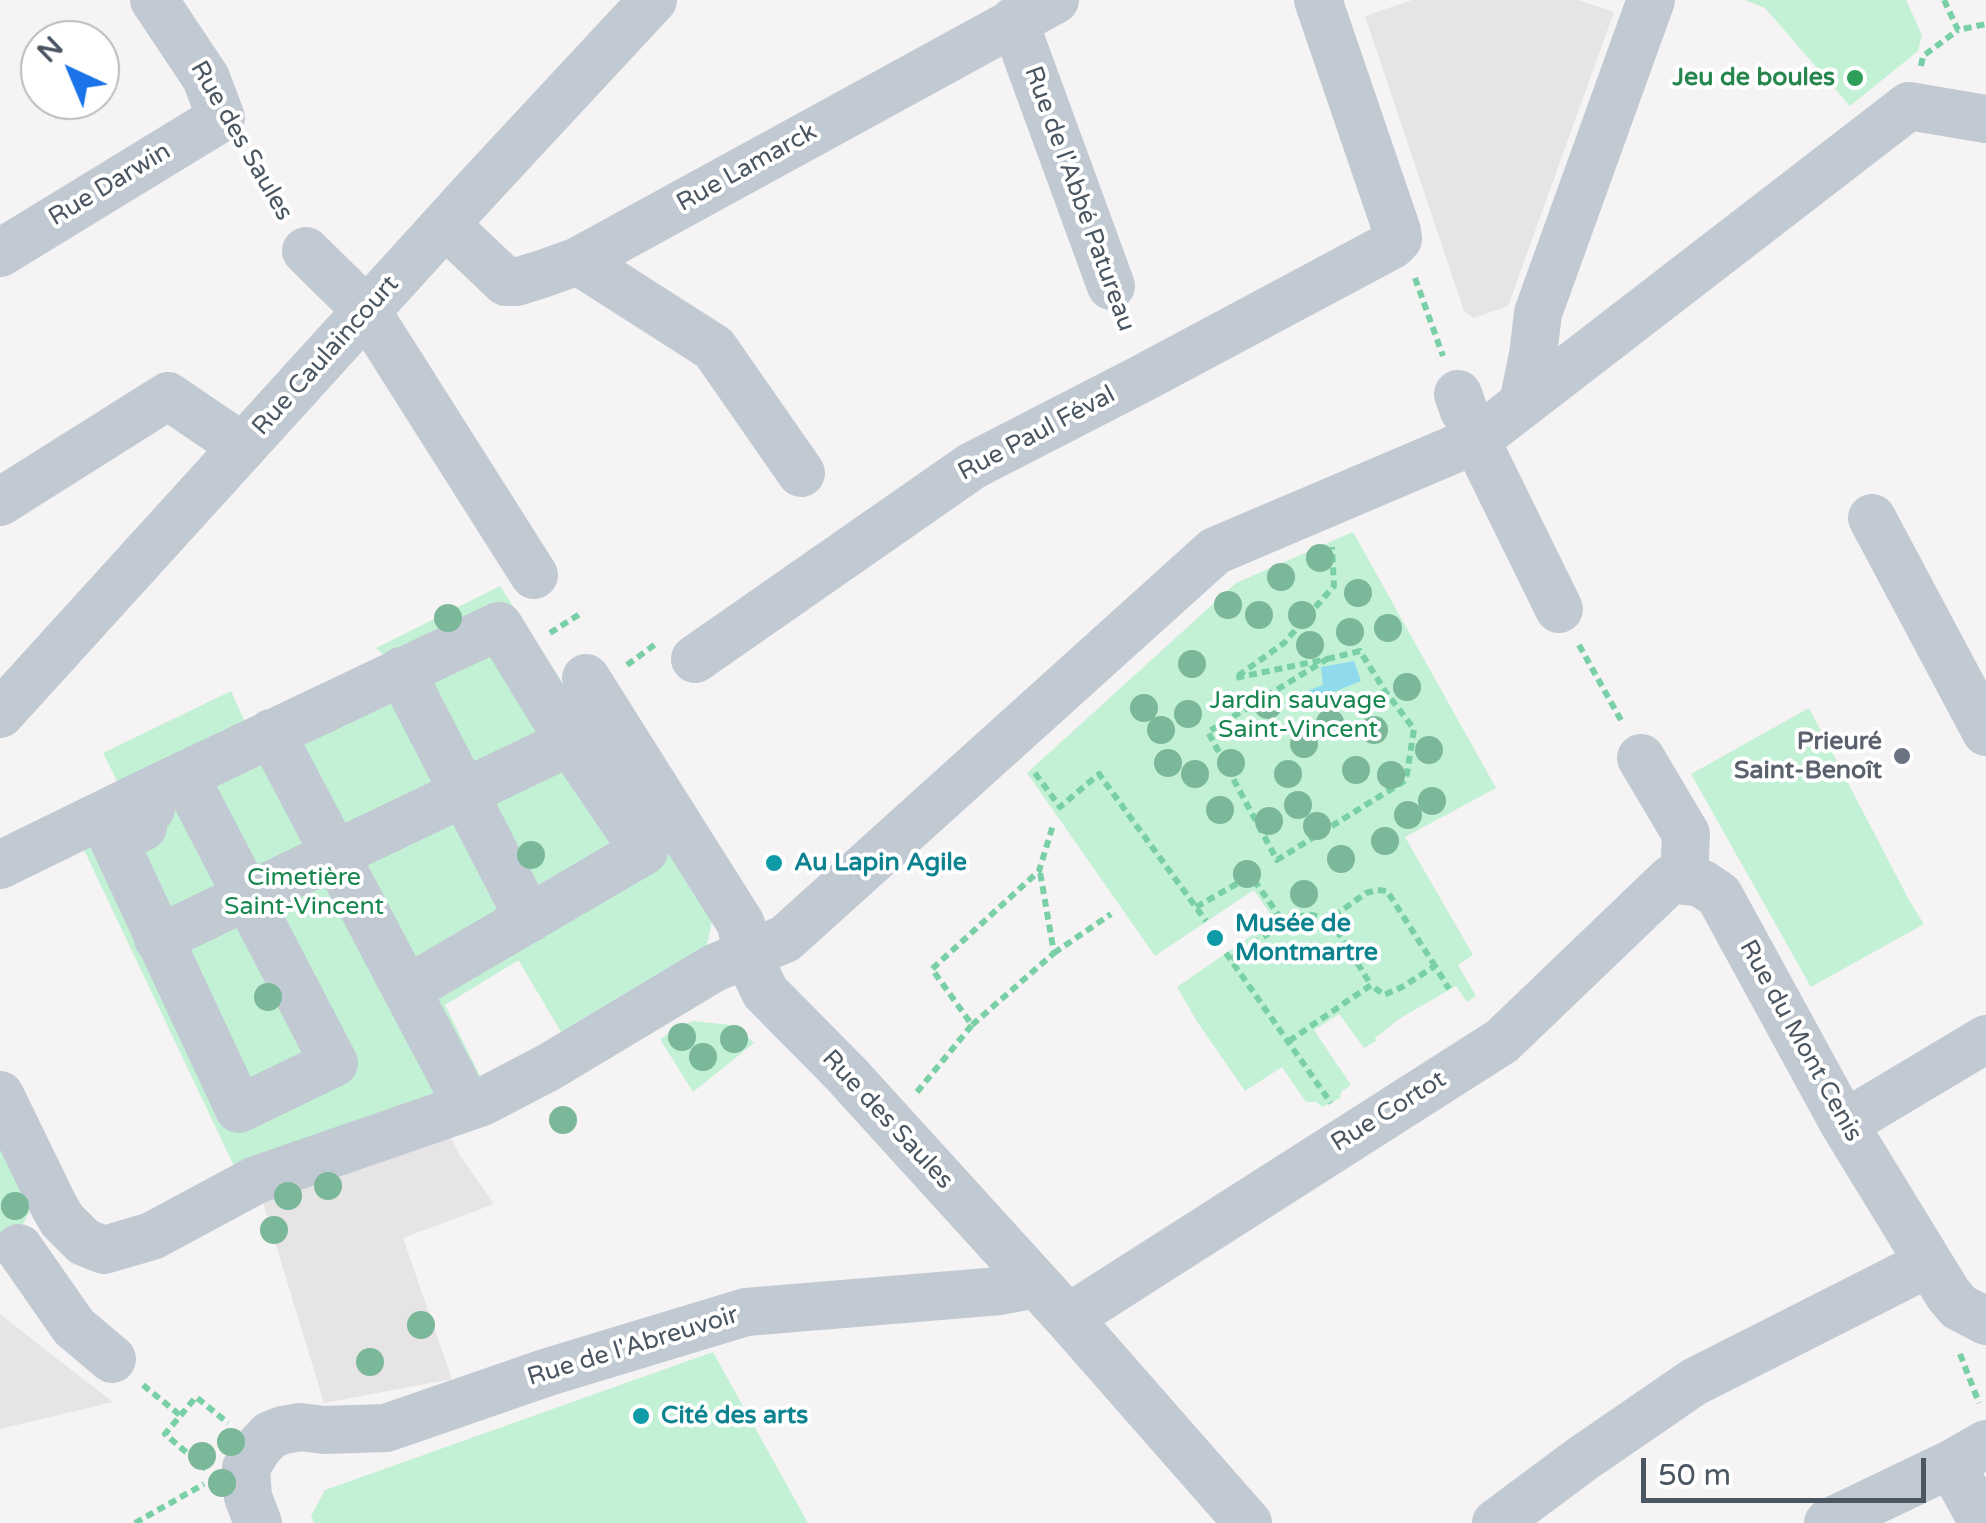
<!DOCTYPE html>
<meta charset="utf-8">
<style>
body{margin:0}
#map{position:relative;width:1986px;height:1523px;overflow:hidden;background:#f5f3f3;font-family:"Varela Round",sans-serif}
canvas{display:block}
.north{position:absolute;left:20px;top:20px;width:100px;height:100px;box-sizing:border-box;background:#fff;border:2px solid #b7bbc0;border-radius:50%;rotate:316deg;font-size:28px;font-weight:700;line-height:40px;text-align:center;color:#4a5661}
.north::after{content:'';display:block;margin:auto;width:35px;height:45px;background:#1a73e8;clip-path:polygon(50% 0,100% 100%,50% 72%,0 100%)}
.scale{position:absolute;left:1641px;top:1458px;width:285px;height:45px;box-sizing:border-box;border:5px solid #4a5661;border-top:0;padding-left:12px;font-size:30px;line-height:35px;white-space:nowrap;color:#4a5661;-webkit-text-stroke:8px #fff;paint-order:stroke}
</style>
<div id="map">
<canvas width="1986" height="1523"></canvas>
<div class="north">N</div>
<div class="scale">50 m</div>
</div>
<script>
const context = document.querySelector('canvas').getContext('2d');
context.lineJoin = 'round';
function fillPath(path, color) {
  context.fillStyle = color;
  context.fill(path, 'evenodd');
}
function poly(rows) {
  const path = new Path2D();
  for (const r of rows) {
    path.moveTo(r[0], r[1]);
    for (let i = 2; i < r.length; i += 2) path.lineTo(r[i], r[i + 1]);
  }
  return path;
}
function trace(path, color, width, dash) {
  context.strokeStyle = color;
  context.lineWidth = width;
  context.lineCap = dash ? 'butt' : 'round';
  context.setLineDash(dash || []);
  context.stroke(path);
}
function label(font, color, halo, rows, align = 'center') {
  context.font = font + ' "Varela Round",sans-serif';
  context.lineWidth = 8;
  context.setLineDash([]);
  context.textBaseline = 'middle';
  context.strokeStyle = halo;
  context.fillStyle = color;
  for (const [text, x, y, turn = 0] of rows) {
    context.save();
    context.translate(x, y);
    context.rotate((+turn || 0) * Math.PI / 180);
    context.textAlign = isNaN(turn) ? turn : align;
    if (halo) context.strokeText(text, 0, 0);
    context.fillText(text, 0, 0);
    context.restore();
  }
}
const education = poly([
 [1412,0,1578,0,1614,12,1508,306,1474,318,1464,311,1365,16],
 [451,1137,459,1154,494,1204,403,1238,452,1379,324,1403,262,1199],
 [0,1314,47,1351,113,1402,0,1429]
]);
const green = poly([
 [1745,0,1906,0,1922,35,1918,51,1850,106,1765,8],
 [1353,532,1496,788,1405,837,1473,955,1458,965,1476,996,1467,1002,1456,986,1399,1019,1375,1038,1376,1041,1364,1048,1339,1014,1314,1030,1351,1085,1341,1092,1340,1098,1322,1107,1316,1102,1306,1102,1282,1067,1245,1091,1198,1023,1177,987,1274,920,1254,890,1155,956,1027,773,1236,583],
 [500,586,713,916,707,945,561,1032,519,961,517,961,445,1005,481,1078,234,1166,84,850,117,781,103,753,231,691,245,722,384,655,376,648],
 [1809,708,1910,902,1924,924,1811,987,1691,774],
 [694,1021,730,1025,741,1030,754,1043,693,1092,660,1039,684,1024],
 [0,1134,32,1207,23,1224,17,1229,3,1233,0,1233],
 [713,1352,808,1523,314,1523,311,1516,325,1490]
]);
const water = poly([
 [1354,661,1361,681,1292,709,1288,698,1323,685,1321,667]
]);
const path = poly([
 [1944,0,1958,30,1986,24],
 [1921,66,1923,56,1958,30],
 [243,153,285,218],
 [1415,278,1443,356],
 [550,633,583,612],
 [1579,645,1622,722],
 [1327,659,1360,651,1385,691,1414,729,1406,780,1277,860,1208,732,1327,659,1235,678,1284,643,1334,586,1332,547],
 [627,665,657,643],
 [1035,773,1060,807,1099,774,1206,921],
 [1196,907,1240,882,1254,880,1284,923],
 [1330,919,1371,985],
 [1054,953,1111,914],
 [1226,953,1331,1103],
 [1231,959,1284,923,1307,914,1330,919,1366,893,1377,890,1387,891,1435,966],
 [972,1025,1054,953,1040,872],
 [1289,1041,1371,985,1384,995,1402,987,1435,966,1449,989],
 [917,1092,972,1025,932,969,1039,871,1053,825],
 [1960,1354,1979,1403],
 [143,1385,181,1416],
 [206,1469,165,1434,196,1397,228,1423],
 [135,1523,204,1484]
]);
const minor = poly([
 [1014,21,1111,286],
 [446,225,506,282,516,282,542,274,578,261,1055,0],
 [306,251,366,310,534,575],
 [0,253,221,118,206,78,154,0],
 [578,261,714,348,801,473],
 [1458,394,1464,411],
 [1523,403,1533,355,1538,313,1651,0],
 [1476,440,1559,609],
 [0,502,168,396,243,447],
 [1872,518,1986,732],
 [695,659,972,466,1143,378,1392,245,1398,239,1397,231,1318,0],
 [401,671,529,919],
 [586,678,741,924,747,954,765,992,846,1074,1068,1318,1248,1523],
 [0,714,480,186,653,0],
 [271,733,455,1082],
 [1641,758,1686,834,1684,881],
 [151,809,139,815,143,827,114,841,239,1109,334,1063,184,775],
 [0,865,151,791,499,626,570,742,644,851,408,989],
 [158,939,570,742],
 [0,1095,54,1206,62,1220,84,1242,104,1250,152,1236,256,1180,482,1102,549,1067,714,968,785,939,1215,551,1476,440,1909,106,1986,119],
 [1844,1124,1986,1039],
 [19,1248,74,1327,112,1359],
 [1068,1318,1502,1041,1671,879,1701,883,1719,895,1844,1124,1948,1294,1959,1307,1986,1321],
 [1951,1464,1983,1523],
 [258,1523,248,1497,246,1468,258,1448,270,1435,283,1430,300,1427,324,1430,386,1428,548,1372,746,1312,1000,1291,1037,1284],
 [1496,1523,1582,1459,1694,1382,1929,1263],
 [1828,1523,1951,1464,1986,1444]
]);
const trees = [
 [1320,558],
 [1281,577],
 [1358,593],
 [1228,605],
 [1259,615],
 [1302,615],
 [448,618],
 [1388,628],
 [1350,632],
 [1310,645],
 [1192,664],
 [1407,687],
 [1268,705],
 [1144,708],
 [1188,714],
 [1330,723],
 [1161,730],
 [1374,730],
 [1304,744],
 [1429,750],
 [1168,763],
 [1231,763],
 [1356,770],
 [1195,774],
 [1288,774],
 [1391,775],
 [1432,801],
 [1298,805],
 [1220,810],
 [1408,815],
 [1269,821],
 [1317,826],
 [1385,841],
 [531,855],
 [1341,859],
 [1247,874],
 [1304,894],
 [268,997],
 [682,1037],
 [734,1039],
 [703,1057],
 [563,1120],
 [328,1186],
 [288,1196],
 [15,1206],
 [274,1230],
 [421,1325],
 [370,1362],
 [231,1442],
 [202,1456],
 [222,1483]
];
const markers = [
 [1855,78,10,"#2e9e5b"],
 [1902,756,10,"#6b7280"],
 [774,863,10,"#0f9aa8"],
 [1215,938,10,"#0f9aa8"],
 [641,1416,10,"#0f9aa8"]
];
const leisureNames = [
 ["Jeu de boules",1835,78]
];
const streetNames = [
 ["Rue des Saules",241,141,60],
 ["Rue Lamarck",747,168,-29],
 ["Rue Darwin",110,185,-31],
 ["Rue de l'Abbé Patureau",1079,199,70],
 ["Rue Caulaincourt",326,356,-48],
 ["Rue Paul Féval",1037,434,-28],
 ["Rue du Mont Cenis",1800,1041,61],
 ["Rue Cortot",1389,1112,-32],
 ["Rue des Saules",887,1120,47],
 ["Rue de l'Abreuvoir",633,1347,-17]
];
const parkNames = [
 ["Jardin sauvage",1298,701],
 ["Saint-Vincent",1298,730],
 ["Cimetière",304,878],
 ["Saint-Vincent",304,907]
];
const worshipNames = [
 ["Prieuré",1882,742],
 ["Saint-Benoît",1882,771]
];
const cultureNames = [
 ["Au Lapin Agile",794,863],
 ["Musée de",1235,924],
 ["Montmartre",1235,953],
 ["Cité des arts",661,1416]
];
fillPath(education, '#e6e4e5');
fillPath(green, '#c3f1d5');
fillPath(water, '#90daee');
trace(path, '#7ad0a6', 6, [8, 5]);
trace(minor, '#c1cad2', 48);
context.fillStyle = '#7bb799';
for (const [x, y] of trees) {
  context.beginPath();
  context.arc(x, y, 14, 0, 2 * Math.PI);
  context.fill();
}
for (const [x, y, r, color] of markers) {
  const dot = new Path2D();
  dot.arc(x, y, r, 0, 2 * Math.PI);
  context.fillStyle = color;
  context.fill(dot);
  trace(dot, '#fff', 4);
}
label('bold 25px', '#27864d', '#fff', leisureNames, 'right');
label('25px', '#4a5661', '#fff', streetNames);
label('25px', '#17864f', '#fff', parkNames);
label('bold 25px', '#5b616d', '#fff', worshipNames, 'right');
label('bold 25px', '#0d838f', '#fff', cultureNames, 'left');
</script>
